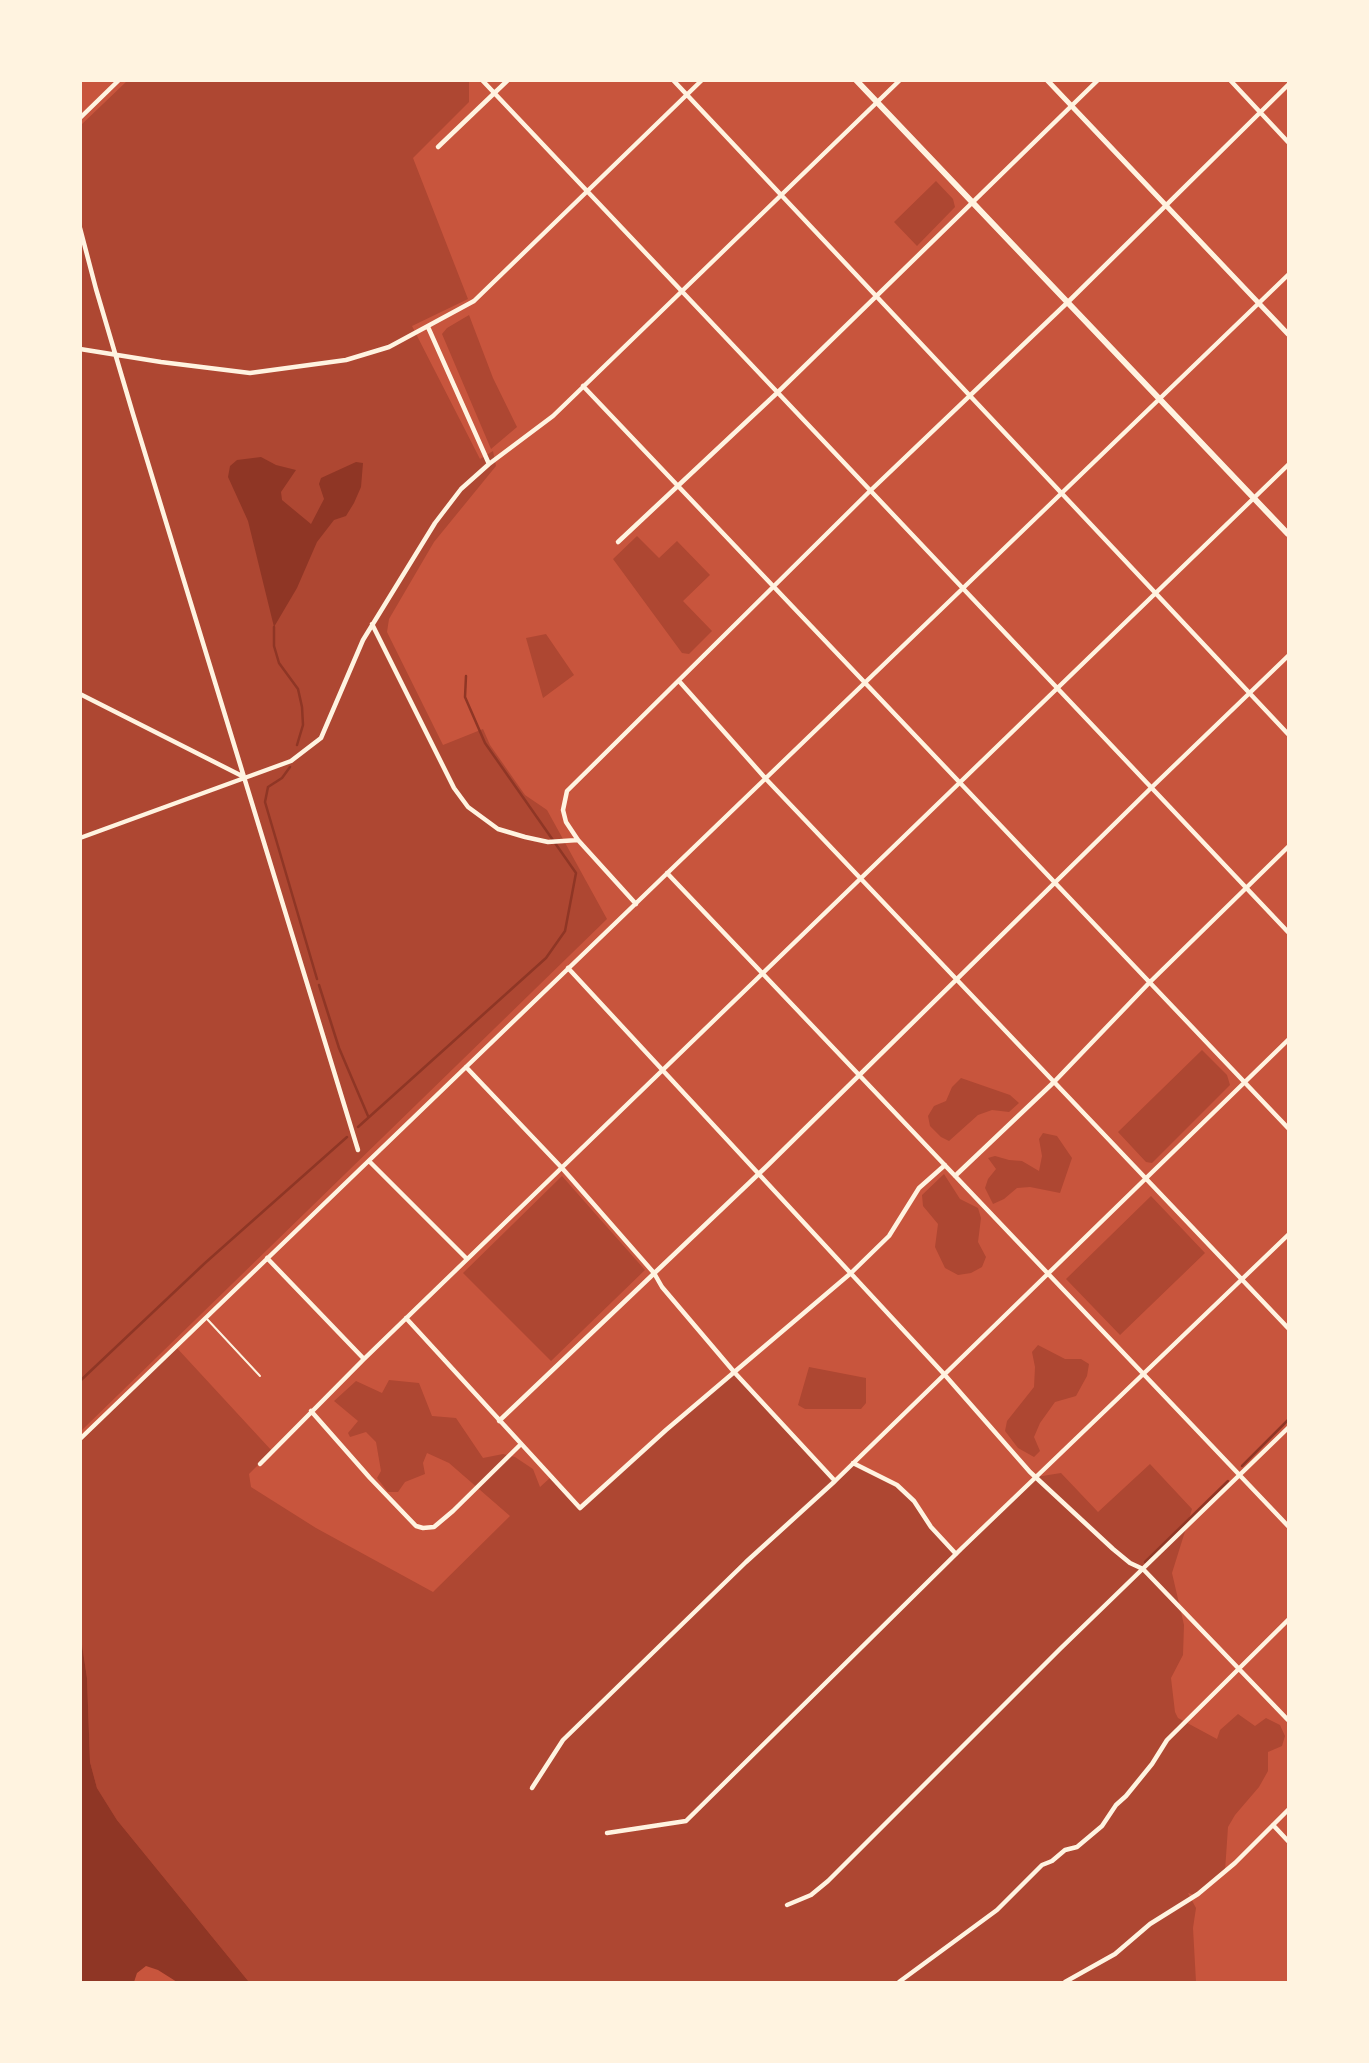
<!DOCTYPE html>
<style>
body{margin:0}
#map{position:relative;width:1369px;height:2063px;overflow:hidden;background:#c8553d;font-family:"Public Sans",sans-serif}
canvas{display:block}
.frame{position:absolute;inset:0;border:82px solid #fff3e0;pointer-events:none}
</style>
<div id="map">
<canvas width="1369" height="2063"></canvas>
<div class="frame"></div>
</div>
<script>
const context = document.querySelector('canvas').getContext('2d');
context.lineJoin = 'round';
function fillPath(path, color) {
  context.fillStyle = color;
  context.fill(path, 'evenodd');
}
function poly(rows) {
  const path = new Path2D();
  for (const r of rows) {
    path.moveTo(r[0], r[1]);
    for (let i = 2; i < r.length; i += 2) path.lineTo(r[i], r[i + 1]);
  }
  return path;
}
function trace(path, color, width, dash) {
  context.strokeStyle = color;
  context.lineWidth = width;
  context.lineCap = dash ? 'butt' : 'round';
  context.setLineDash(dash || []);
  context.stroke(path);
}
const green = poly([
 [127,81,469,81,469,102,413,158,468,299,412,326,480,459,493,451,496,466,434,542,389,619,387,632,443,745,483,729,490,745,525,795,547,810,607,919,81,1431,81,125],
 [936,181,953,199,955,207,917,246,894,222],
 [469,315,493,378,517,427,491,449,442,334,447,328],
 [637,536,659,558,677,541,710,575,683,601,712,631,689,654,682,653,613,559],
 [546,634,574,675,543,698,526,638],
 [1202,1050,1227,1075,1230,1085,1152,1163,1146,1162,1118,1132],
 [961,1078,1010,1095,1019,1103,1009,1112,992,1110,978,1115,949,1141,941,1137,930,1126,928,1116,934,1106,946,1101,952,1087],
 [1043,1133,1057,1136,1072,1158,1060,1193,1030,1187,1017,1188,1004,1199,993,1204,985,1188,988,1179,996,1169,988,1158,995,1156,1009,1160,1022,1161,1039,1171,1042,1156,1039,1139],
 [944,1174,960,1199,978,1208,981,1218,978,1242,986,1257,982,1267,971,1273,958,1275,945,1268,935,1247,938,1224,923,1206,922,1195],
 [562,1176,645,1270,551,1361,463,1273],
 [1151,1196,1205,1253,1120,1335,1066,1279],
 [1038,1345,1065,1359,1081,1359,1089,1364,1087,1376,1076,1396,1055,1402,1040,1423,1034,1437,1040,1451,1034,1457,1018,1448,1005,1431,1007,1421,1034,1387,1035,1367,1032,1352],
 [176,1347,272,1451,249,1474,251,1487,316,1528,433,1592,510,1516,449,1463,427,1453,423,1463,425,1474,405,1482,398,1492,388,1492,377,1478,381,1471,376,1442,366,1432,350,1437,348,1433,358,1421,334,1401,356,1381,382,1393,389,1380,419,1383,432,1416,456,1418,483,1458,503,1454,515,1457,533,1469,540,1487,551,1477,580,1508,666,1430,735,1373,835,1481,853,1463,897,1485,914,1501,931,1527,955,1553,1036,1477,1061,1473,1098,1512,1150,1464,1192,1509,1172,1573,1184,1625,1183,1655,1171,1678,1175,1712,1178,1718,1217,1739,1220,1730,1238,1714,1255,1726,1266,1718,1280,1725,1285,1736,1282,1746,1268,1752,1268,1771,1259,1787,1235,1815,1228,1827,1225,1871,1194,1895,1188,1893,1196,1908,1193,1928,1196,1982,249,1982,117,1820,97,1788,90,1762,87,1678,81,1638,80,1439],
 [809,1367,866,1378,866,1403,861,1409,805,1409,798,1405]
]);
const water = poly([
 [261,457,276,465,296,470,281,492,282,500,311,524,324,499,319,484,321,478,356,462,363,463,361,487,354,503,346,516,334,520,317,542,297,588,274,627,248,521,228,477,230,466,237,460],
 [81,1638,87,1678,90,1762,97,1788,117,1820,249,1982,177,1982,158,1970,146,1966,137,1973,134,1982,81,1982]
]);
const stream = poly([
 [274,627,274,646,279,663,298,689,302,707,303,725,297,745],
 [290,767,282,778,268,787,265,802,317,979],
 [319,985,339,1048,368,1116],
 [358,1127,546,958,565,931,576,873,485,743,465,697,466,676],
 [80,1381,205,1263,347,1137],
 [1242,1466,1288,1420],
 [1145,1562,1228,1481]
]);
const service = poly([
 [207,1319,260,1376]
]);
const minor = poly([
 [482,80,1288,932],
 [673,80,1288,734],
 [1230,80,1288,142],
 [80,118,119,80],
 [438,147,508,80],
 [80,228,96,289,133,414,358,1150],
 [428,327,489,464],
 [80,349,161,362,250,373,346,360,389,347,474,301,702,80],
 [583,386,1288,1128],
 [618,542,777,393,1098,80],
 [372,624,454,788,468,807,498,829,525,837,548,842,578,840],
 [679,681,766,779,1288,1328],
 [80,694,244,777],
 [80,838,291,761,321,738,363,640,435,523,461,489,489,464,553,416,900,80],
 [667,873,1288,1526],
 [636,904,578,840,566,822,563,810,567,791,870,491,1069,301,1288,85],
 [568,968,944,1374,1030,1472,1113,1549,1130,1563,1143,1569,1288,1720],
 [466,1067,562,1168,654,1273,662,1287,735,1373,835,1481],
 [369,1161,467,1259],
 [955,1176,1054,1082,1149,983,1288,847],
 [267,1258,364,1359],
 [406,1318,580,1508,666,1430,851,1273,889,1236,919,1188,945,1165],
 [311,1411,370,1478,416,1526,423,1528,434,1527,453,1511,520,1445],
 [499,1421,768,1165,1151,788,1288,656],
 [80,1439,1288,275],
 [853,1463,897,1485,914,1501,931,1527,956,1554],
 [260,1464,364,1359,1288,465],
 [532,1788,563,1740,746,1562,835,1481,1288,1040],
 [1273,1825,1288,1841],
 [607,1833,686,1821,961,1549,1288,1235],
 [787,1905,811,1895,828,1881,1060,1649,1288,1428],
 [899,1982,997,1910,1042,1865,1052,1861,1065,1850,1077,1847,1102,1826,1116,1805,1126,1796,1152,1764,1167,1740,1288,1620],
 [1065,1982,1115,1954,1150,1924,1198,1894,1235,1863,1288,1810]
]);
const tertiary = poly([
 [1047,80,1288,334]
]);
const secondary = poly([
 [856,80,1288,534]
]);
fillPath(green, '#ae4732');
fillPath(water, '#8f3625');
trace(stream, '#8f3625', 2.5);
trace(service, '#fff3e0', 2);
trace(minor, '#fff3e0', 4.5);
trace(tertiary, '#fff3e0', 5);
trace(secondary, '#fff3e0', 6);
</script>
